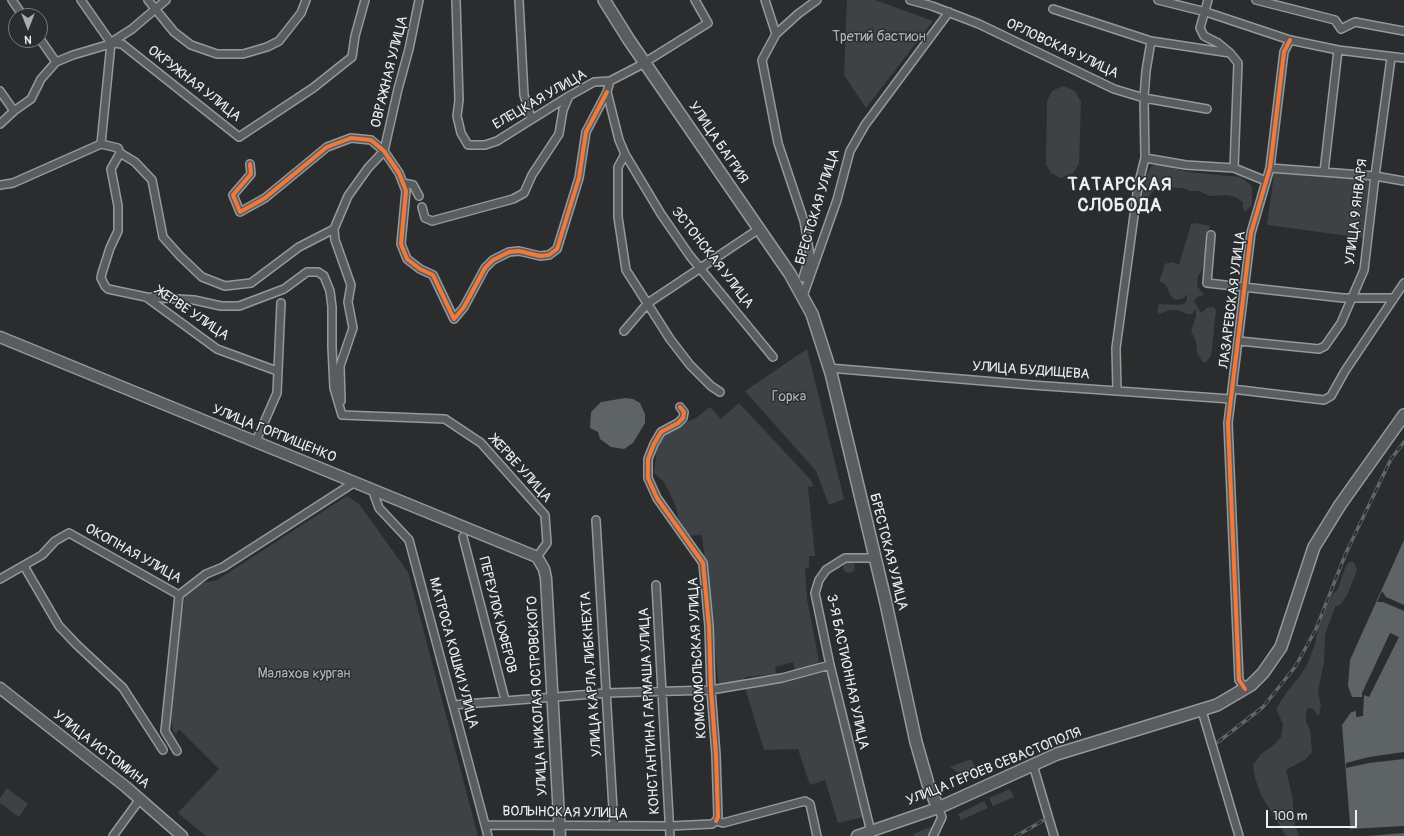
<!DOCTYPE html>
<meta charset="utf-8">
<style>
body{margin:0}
#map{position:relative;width:1404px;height:836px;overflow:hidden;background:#2b2c2d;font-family:Pangolin,sans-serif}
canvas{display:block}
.north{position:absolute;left:8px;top:8px;width:40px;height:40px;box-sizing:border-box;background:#2a2d2e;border:1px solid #767b7f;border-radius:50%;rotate:180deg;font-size:11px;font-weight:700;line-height:16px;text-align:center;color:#e8f1f8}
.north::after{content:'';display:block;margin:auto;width:14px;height:18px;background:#a6acb1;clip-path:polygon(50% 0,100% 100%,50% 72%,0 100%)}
.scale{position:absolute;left:1266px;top:810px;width:91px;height:18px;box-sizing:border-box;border:2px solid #e8f1f8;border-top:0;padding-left:5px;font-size:12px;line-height:14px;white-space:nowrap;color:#e8f1f8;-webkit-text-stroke:3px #2a2d2e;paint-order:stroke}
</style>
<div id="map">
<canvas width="1404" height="836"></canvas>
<div class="north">N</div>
<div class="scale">100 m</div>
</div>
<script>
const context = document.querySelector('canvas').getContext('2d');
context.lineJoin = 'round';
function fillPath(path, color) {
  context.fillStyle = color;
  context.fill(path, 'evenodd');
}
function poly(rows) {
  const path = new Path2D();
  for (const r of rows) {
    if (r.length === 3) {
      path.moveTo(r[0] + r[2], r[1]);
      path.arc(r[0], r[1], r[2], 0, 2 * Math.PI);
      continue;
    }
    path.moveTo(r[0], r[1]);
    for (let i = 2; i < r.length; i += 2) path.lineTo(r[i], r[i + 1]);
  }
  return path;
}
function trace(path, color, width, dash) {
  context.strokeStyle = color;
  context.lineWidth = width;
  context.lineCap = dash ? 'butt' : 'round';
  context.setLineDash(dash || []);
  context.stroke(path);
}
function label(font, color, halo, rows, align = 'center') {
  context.font = font + ' Pangolin,sans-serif';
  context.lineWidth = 3;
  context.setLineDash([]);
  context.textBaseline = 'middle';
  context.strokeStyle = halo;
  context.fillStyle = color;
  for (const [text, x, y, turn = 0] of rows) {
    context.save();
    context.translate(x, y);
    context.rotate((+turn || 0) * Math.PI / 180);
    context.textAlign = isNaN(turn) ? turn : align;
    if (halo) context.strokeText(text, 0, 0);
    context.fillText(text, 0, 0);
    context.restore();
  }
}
const green = poly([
 [847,0,875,0,933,21,866,108,844,75],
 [1063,86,1075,91,1081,102,1079,164,1073,173,1061,178,1051,173,1046,164,1047,101,1052,91],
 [1154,165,1167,166,1188,172,1240,177,1252,186,1252,205,1245,212,1243,209,1243,202,1235,197,1226,195,1209,196,1199,191,1190,191,1183,188,1159,187,1152,192,1147,200,1144,199,1141,192,1143,183,1150,168],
 [1275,167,1372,181,1364,238,1267,225],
 [1195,223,1210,226,1202,270,1198,276,1197,286,1204,295,1197,297,1194,301,1201,313,1207,308,1214,307,1216,311,1211,356,1205,363,1202,361,1197,353,1196,341,1191,331,1196,316,1196,309,1192,314,1187,314,1178,310,1169,310,1159,314,1157,310,1159,304,1179,305,1185,303,1187,300,1187,294,1184,298,1176,300,1171,296,1165,284,1159,281,1163,272,1164,264,1173,262,1179,265,1191,224],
 [807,349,844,499,829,505,816,471,745,391],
 [739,403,810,479,814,486,808,487,815,556,809,556,809,567,805,568,807,599,819,661,817,665,795,670,793,662,775,667,776,674,745,677,743,681,719,686,702,535,683,536,675,504,664,482,654,473,657,447,664,432,696,418,710,407,721,419],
 [347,496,359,504,408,572,478,836,206,836,178,813,219,769,179,729,176,734,173,731,169,706,185,596,195,585,217,580],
 [849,567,6],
 [1350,562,1354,562,1357,570,1348,593,1341,604,1335,607,1325,635,1324,662,1318,691,1321,706,1319,715,1318,716,1313,709,1308,708,1306,712,1306,721,1310,730,1312,752,1306,759,1286,770,1292,795,1295,825,1299,836,1286,836,1261,795,1255,778,1253,765,1261,754,1275,744,1281,737,1283,724,1276,709,1286,693,1301,675,1307,665,1315,644,1318,629,1325,611,1333,594,1338,589,1346,565],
 [827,669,864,817,838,823,825,780,810,785,798,749,764,750,745,688],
 [971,759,976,769,962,775,950,767],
 [7,788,28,804,19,817,0,803,0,798],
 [1010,789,1014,797,993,806,989,798],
 [984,801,988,808,961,820,958,814],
 [933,826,934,829,932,836,914,836,913,834]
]);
const water = poly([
 [625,398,633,399,640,403,645,414,645,423,633,443,624,449,611,447,600,439,598,432,590,428,591,412,601,402],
 [1404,540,1404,836,1351,836,1342,725,1352,711,1352,697,1348,686,1350,660]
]);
const pier = poly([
 [1382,591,1386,597,1404,605,1404,611,1383,602,1377,602],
 [1390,633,1399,637,1369,697,1364,695,1363,716,1356,717,1356,711,1352,712,1352,697,1362,697,1362,693],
 [1404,752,1404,759,1369,763,1346,768,1346,763,1369,757],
 [1404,826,1404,833,1368,836,1351,836,1350,829]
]);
const street = poly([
 [12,0,23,16],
 [81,0,111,43,122,44,239,137,313,88,352,57,355,36,365,0],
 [148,0,174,32,191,45,217,54,243,54,267,47,279,41,301,13,306,0],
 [456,0,459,100,457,116,461,133,468,145,485,145,497,141,569,96,594,82,610,81,639,66,708,23,695,0],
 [519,0,524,95,531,118],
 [765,0,776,34],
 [910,0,932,6,979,24,1114,89,1144,98,1207,109],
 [1158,0,1206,12,1290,40,1338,50,1404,58],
 [1208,0,1200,28,1204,36,1218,43,1230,53],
 [1256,0,1335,20,1341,29,1355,22,1404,31],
 [1053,9,1151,41,1230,53,1238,63,1234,168],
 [40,39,56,62],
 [610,81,607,92,619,140,625,154,661,214,690,256,773,357],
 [0,91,14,111],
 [0,124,14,111,31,99,41,79,56,62,73,55,107,45,132,29,166,0],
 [101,144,111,43],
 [384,151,398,89,409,49,419,0],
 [120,153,111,169,118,206,118,231,110,248,102,273,101,278,105,286,108,289,146,297,217,349,277,371],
 [625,154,618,167,618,217,626,270,670,339,690,365,711,386,720,392],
 [1145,158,1186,165,1234,168,1266,181],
 [250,164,251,174,233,195,240,212,265,198,327,147,351,138,371,140,384,151,399,173,406,191,401,244,407,259,420,269,433,275,454,319,464,307,485,268,493,260,509,252,519,251,540,256,549,255,557,249,579,178,586,132,607,92],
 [1270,168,1375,176,1404,181],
 [1324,172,1338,50],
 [403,183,413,185,419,196],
 [0,185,13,183,101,144,118,148,120,153,135,162,152,180,163,237,180,256,202,277,225,286,251,283,299,247,334,229,348,196,368,168,384,151],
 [422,207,425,218,432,221,513,199,524,193,532,175,559,134,563,110,569,96],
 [334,229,335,240,351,285,348,302,353,328,340,366,341,401],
 [1211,235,1207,283,1343,298,1394,298],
 [803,278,810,255,804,221,778,143,762,60,776,34,798,14,817,0],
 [803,296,837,200,850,151,865,125,949,12],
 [146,297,194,300,221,306,239,306,284,289,307,272,318,272,324,276,330,291,332,307,332,347,334,388,342,415],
 [624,331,648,303,759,229],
 [1239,341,1319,349,1325,346,1341,323,1364,270,1375,176,1391,58],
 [829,368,1032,385,1231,399],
 [1232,389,1324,400,1331,396,1345,371,1404,283],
 [1117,390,1116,348,1138,186,1145,158,1144,98,1146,71,1151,41],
 [680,407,684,412,683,418,678,423,661,432,654,444,648,459,648,478,657,498,703,563,709,626,711,690,716,755,718,817,716,821],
 [342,415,445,419,481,443,545,515,547,543,537,557],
 [256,441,277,393,281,303],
 [372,489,379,508,409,540,488,836],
 [596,520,614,826],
 [463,537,505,700],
 [24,566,59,626,77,645,123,688,163,750],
 [0,579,42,555,55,541,69,533,179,595],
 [656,585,670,836],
 [179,595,206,574,223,567,355,482],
 [1245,689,1239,680,1228,423,1251,233,1270,168,1284,52,1290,40],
 [453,705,606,693,711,690,782,678,830,665],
 [1202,711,1239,836],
 [177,751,165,731,179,595],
 [1033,765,1054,836],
 [716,821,723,823,805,801,810,804,817,836],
 [486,825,670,826,712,824,716,821],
 [871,832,830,665,815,593,819,580,826,570,845,558,875,558],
 [113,836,140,799],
 [933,836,942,817,938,808]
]);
const secondary = poly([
 [0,337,537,557,544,569,546,578,560,836],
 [0,688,126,787,182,836],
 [857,836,938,808]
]);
const primary = poly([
 [604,0,629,40,790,274,812,314,831,373,885,599,916,742,928,784,938,808,1057,754,1217,705,1251,685,1263,673,1281,647,1314,547,1340,505,1404,415]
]);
const rail = poly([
 [1218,742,1263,707,1295,667,1316,629,1346,553,1391,459,1404,442],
 [1016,836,1044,820]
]);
const cycleway = poly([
 [250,164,251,174,233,195,240,212,265,198,327,147,351,138,371,140,384,151,399,173,406,191,401,244,407,259,420,269,433,275,454,319,464,307,485,268,493,260,509,252,519,251,540,256,549,255,557,249,579,178,586,132,607,92],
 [680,407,684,412,683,418,678,423,661,432,654,444,648,459,648,478,657,498,703,563,709,626,711,690,716,755,718,817,716,821],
 [1245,689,1239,680,1228,423,1251,233,1270,168,1284,52,1290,40]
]);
const parkNames = [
 ["Третий бастион",879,37],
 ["Горка",789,397],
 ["Малахов курган",304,674]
];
const streetNames = [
 ["ОРЛОВСКАЯ УЛИЦА",1062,49,25],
 ["ОВРАЖНАЯ УЛИЦА",390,72,-76],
 ["ОКРУЖНАЯ УЛИЦА",194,84,38],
 ["ЕЛЕЦКАЯ УЛИЦА",540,100,-30],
 ["УЛИЦА БАГРИЯ",718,143,56],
 ["БРЕСТСКАЯ УЛИЦА",818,207,-73],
 ["УЛИЦА 9 ЯНВАРЯ",1357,212,-83],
 ["ЭСТОНСКАЯ УЛИЦА",712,258,52],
 ["ЛАЗАРЕВСКАЯ УЛИЦА",1233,300,-83],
 ["ЖЕРВЕ УЛИЦА",192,314,34],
 ["УЛИЦА БУДИЩЕВА",1031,371,4],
 ["УЛИЦА ГОРПИЩЕНКО",274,434,22],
 ["ЖЕРВЕ УЛИЦА",520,469,48],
 ["БРЕСТСКАЯ УЛИЦА",888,552,76],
 ["ОКОПНАЯ УЛИЦА",133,554,29],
 ["ПЕРЕУЛОК ЮФЕРОВ",497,615,76],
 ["МАТРОСА КОШКИ УЛИЦА",453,653,75],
 ["КОМСОМОЛЬСКАЯ УЛИЦА",698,658,-93],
 ["3-Я БАСТИОННАЯ УЛИЦА",847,672,78],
 ["УЛИЦА КАРЛА ЛИБКНЕХТА",592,674,-94],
 ["УЛИЦА НИКОЛАЯ ОСТРОВСКОГО",538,696,-93],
 ["КОНСТАНТИНА ГАРМАША УЛИЦА",650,711,-93],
 ["УЛИЦА ИСТОМИНА",101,750,38],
 ["УЛИЦА ГЕРОЕВ СЕВАСТОПОЛЯ",994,767,-22],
 ["ВОЛЫНСКАЯ УЛИЦА",565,813,1]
];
const districtNames = [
 ["ТАТАРСКАЯ",1120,185],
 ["СЛОБОДА",1120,206]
];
fillPath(green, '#3f4244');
fillPath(water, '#5e6365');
fillPath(pier, '#2b2c2d');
trace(street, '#96989a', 10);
trace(secondary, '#96989a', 13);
trace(primary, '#96989a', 14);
trace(street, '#5a5d60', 7);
trace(secondary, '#5a5d60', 10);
trace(primary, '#5a5d60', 11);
trace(rail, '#636566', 3.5);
trace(rail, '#2a2d2e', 2, [6]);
trace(cycleway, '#f17a3a', 4);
label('14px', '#aeb5ba', '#2a2d2e', parkNames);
label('14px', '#e8f1f8', '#2a2d2e', streetNames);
context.letterSpacing = '1px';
label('bold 18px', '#e8f1f8', '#2a2d2e', districtNames);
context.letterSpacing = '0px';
</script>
